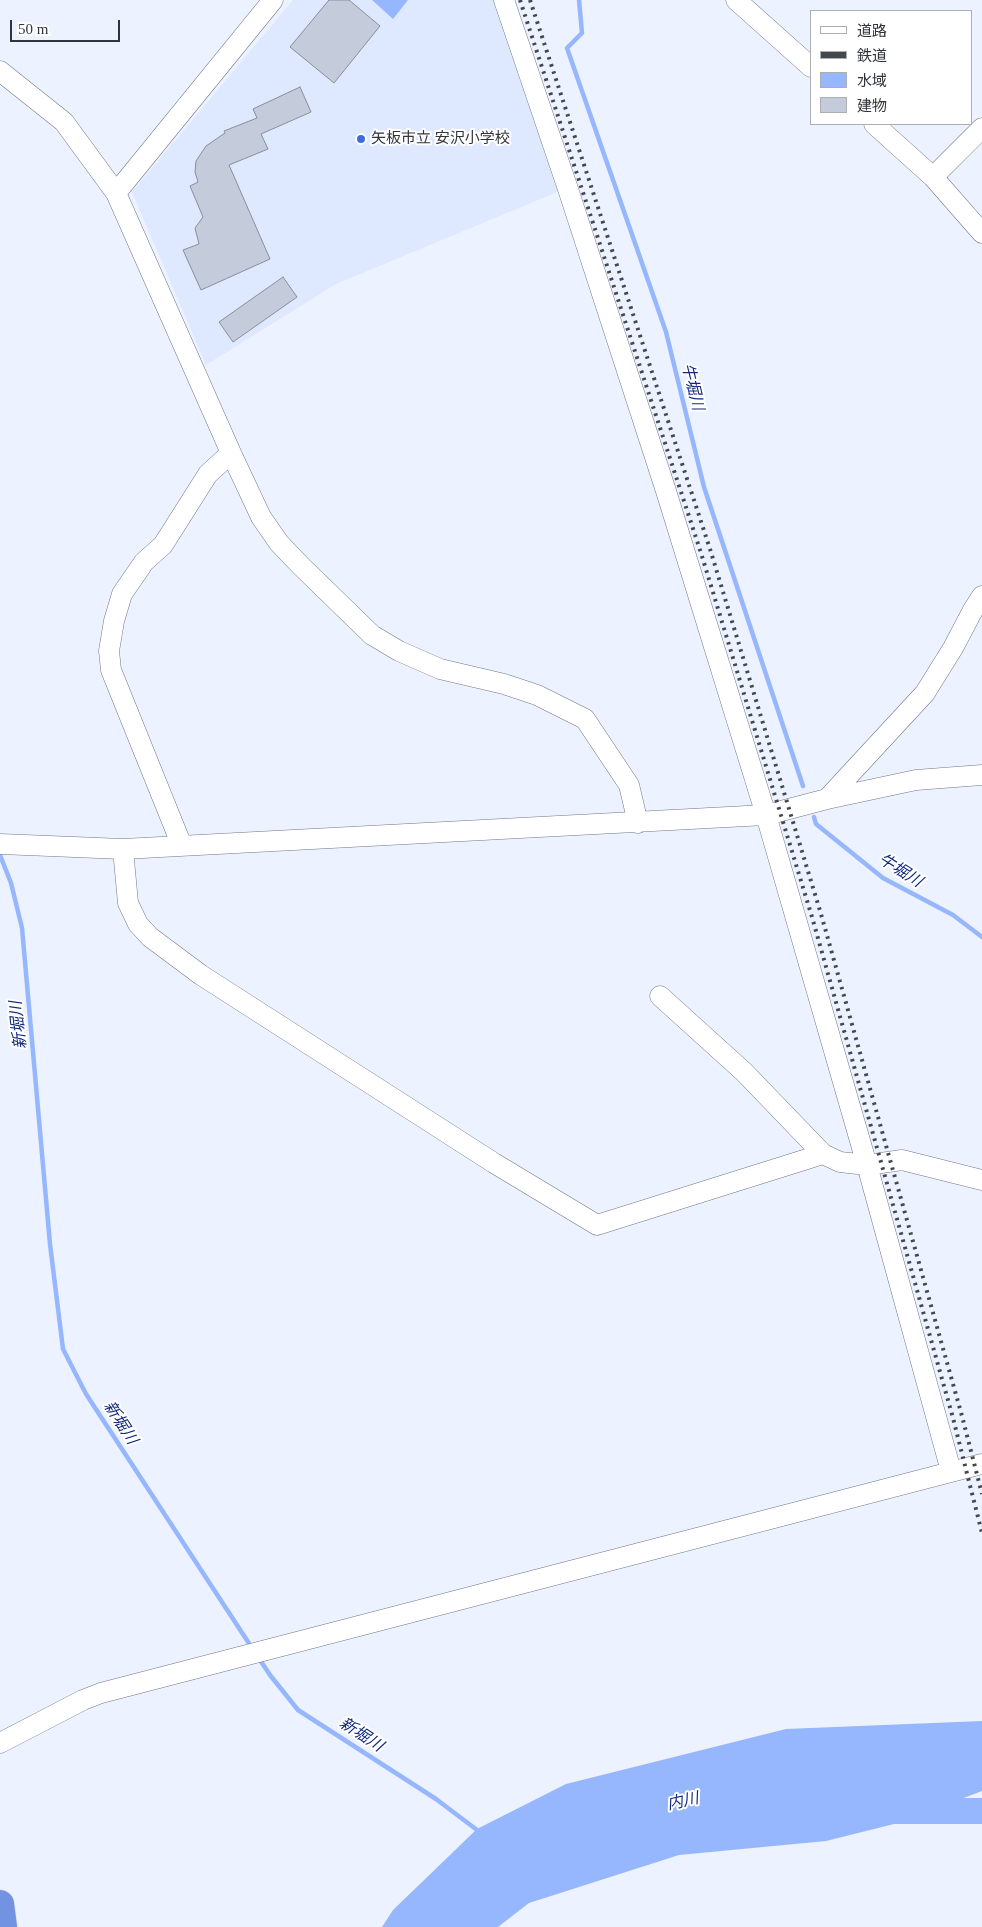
<!DOCTYPE html>
<meta charset="utf-8">
<style>
body{margin:0}
#map{position:relative;width:982px;height:1927px;overflow:hidden;background:#ecf2ff;font-family:"Times New Roman","Noto Sans JP",serif}
canvas{display:block}
.legend{position:absolute;left:810px;top:10px;width:162px;height:115px;box-sizing:border-box;background:#fff;border:1px solid #adaeb0;margin:0;padding:6px 9px;list-style:none;font-size:15px;color:#31343a}
.legend li{display:flex;align-items:center;gap:10px;height:25px}
.legend b{width:25px;border:1px solid #adaeb0}
.scale{position:absolute;left:10px;top:20px;width:110px;height:22px;box-sizing:border-box;border:2px solid #31343a;border-top:0;padding-left:6px;font-size:15px;line-height:18px;white-space:nowrap;color:#31343a;-webkit-text-stroke:4px #fff;paint-order:stroke}
</style>
<div id="map">
<canvas width="982" height="1927"></canvas>
<ul class="legend">
<li><b style="height:6px;background:#fff"></b>道路</li>
<li><b style="height:6px;background:#44484e"></b>鉄道</li>
<li><b style="height:14px;background:#96b6fe"></b>水域</li>
<li><b style="height:14px;background:#c4ccdb"></b>建物</li>
</ul>
<div class="scale">50 m</div>
</div>
<script>
const context = document.querySelector('canvas').getContext('2d');
context.lineJoin = 'round';
function fillPath(path, color) {
  context.fillStyle = color;
  context.fill(path, 'evenodd');
}
function poly(rows) {
  const path = new Path2D();
  for (const r of rows) {
    path.moveTo(r[0], r[1]);
    for (let i = 2; i < r.length; i += 2) path.lineTo(r[i], r[i + 1]);
  }
  return path;
}
function trace(path, color, width, dash) {
  context.strokeStyle = color;
  context.lineWidth = width;
  context.lineCap = dash ? 'butt' : 'round';
  context.setLineDash(dash || []);
  context.stroke(path);
}
function label(font, color, halo, rows, align = 'center') {
  context.font = font + ' "Times New Roman","Noto Sans JP",serif';
  context.lineWidth = 4;
  context.setLineDash([]);
  context.textBaseline = 'middle';
  context.strokeStyle = halo;
  context.fillStyle = color;
  for (const [text, x, y, turn = 0] of rows) {
    context.save();
    context.translate(x, y);
    context.rotate((+turn || 0) * Math.PI / 180);
    context.textAlign = isNaN(turn) ? turn : align;
    if (halo) context.strokeText(text, 0, 0);
    context.fillText(text, 0, 0);
    context.restore();
  }
}
const built = poly([
 [293,0,497,0,562,190,336,284,206,365,132,192]
]);
const water = poly([
 [372,0,408,0,393,19],
 [982,1721,982,1791,898,1823,826,1841,679,1855,529,1903,498,1927,382,1927,393,1910,477,1829,566,1784,786,1729]
]);
const stream = poly([
 [579,0,582,33,567,48,666,332,704,487,803,786],
 [814,817,816,824,883,878,953,915,982,937],
 [0,855,11,883,22,928,50,1244,63,1349,86,1394,252,1648],
 [258,1657,270,1675,298,1710,436,1799,481,1833]
]);
const river = poly([
 [896,1811,982,1811]
]);
const building = poly([
 [329,0,349,0,380,26,334,83,290,47,329,0],
 [300,87,311,112,261,134,268,149,229,165,270,259,201,290,183,250,199,244,195,228,203,217,190,186,198,182,195,172,196,161,206,146,225,133,224,131,257,118,253,109,300,87],
 [283,277,297,297,233,342,219,322,283,277]
]);
const minor = poly([
 [504,0,568,189,666,491,766,815,867,1165,951,1471],
 [736,0,811,67],
 [0,71,64,122,116,193,231,453,261,517,279,543,301,566,372,635,399,651,440,669,504,684,537,695,585,719,629,785,638,823],
 [874,124,933,177,982,233],
 [933,177,982,128],
 [116,193,273,0],
 [827,799,925,693,953,648,973,610,982,596],
 [0,844,123,849,766,815,827,799,916,780,982,775],
 [182,846,111,670,109,651,114,621,122,594,144,562,163,545,208,474,231,453],
 [123,849,128,903,138,924,150,937,201,975,494,1163,597,1225,823,1154],
 [660,996,744,1072,823,1154,840,1162,867,1165,902,1160,982,1180],
 [0,1743,83,1700,101,1693,982,1464]
]);
const highway = poly([
 [0,1904,3,1927]
]);
const rail = poly([
 [520,0,701,553,812,917,953,1418,982,1533],
 [530,0,710,549,821,914,962,1416,982,1494]
]);
const markers = [
 [361,139,5,"#406bdc"]
];
const poiNames = [
 ["矢板市立 安沢小学校",371,139]
];
const waterNames = [
 ["牛堀川",692,387,76],
 ["牛堀川",900,871,32],
 ["新堀川",19,1025,-96],
 ["新堀川",120,1423,57],
 ["新堀川",361,1735,33],
 ["内川",683,1802,-12]
];
fillPath(built, '#dee9ff');
fillPath(water, '#96b6fe');
trace(stream, '#96b6fe', 4.5);
trace(river, '#96b6fe', 26);
fillPath(building, '#c4ccdb');
trace(building, '#888e9d', 1);
trace(minor, '#717785', 21);
trace(highway, '#d2d2d4', 29);
trace(minor, '#fff', 20);
trace(highway, '#7293e1', 28);
trace(rail, '#44484e', 4, [2.5, 5]);
for (const [x, y, r, color] of markers) {
  const dot = new Path2D();
  dot.arc(x, y, r, 0, 2 * Math.PI);
  context.fillStyle = color;
  context.fill(dot);
  trace(dot, '#fff', 2);
}
label('15px', '#31343a', '#fff', poiNames, 'left');
label('italic 16px', '#122b7b', '#fff', waterNames);
</script>
